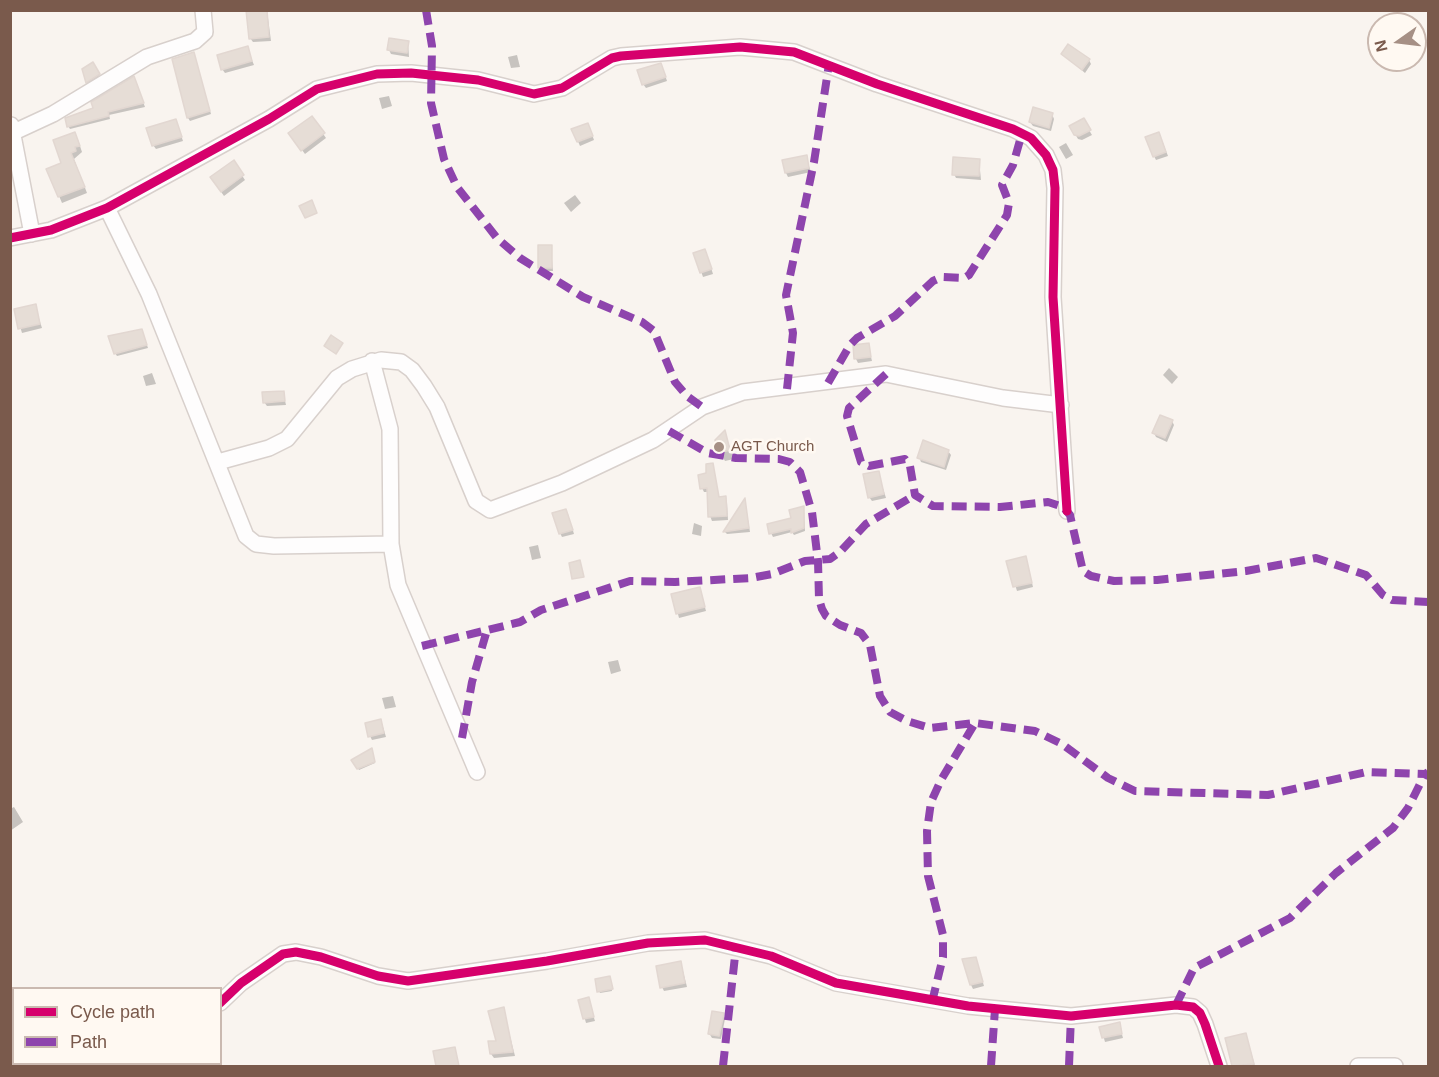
<!DOCTYPE html>
<style>
body{margin:0}
#map{position:relative;width:1439px;height:1077px;overflow:hidden;background:#f9f4ef;font-family:Helvetica,sans-serif}
canvas{display:block}
.frame{position:absolute;inset:0;border:12px solid #7a5a4c;pointer-events:none}
.legend{position:absolute;left:12px;top:987px;width:210px;height:78px;box-sizing:border-box;background:#fff9f2;border:2px solid #cab9b0;margin:0;padding:8px 10px;list-style:none;font-size:18px;color:#7a5a4c}
.legend li{display:flex;align-items:center;gap:12px;height:30px}
.legend b{width:30px;border:2px solid #cab9b0}
.north{position:absolute;left:1367px;top:12px;width:60px;height:60px;box-sizing:border-box;background:#fff9f2;border:2px solid #cab9b0;border-radius:50%;rotate:256deg;font-size:16px;font-weight:700;line-height:24px;text-align:center;color:#7a5a4c}
.north::after{content:'';display:block;margin:auto;width:21px;height:27px;background:#a69085;clip-path:polygon(50% 0,100% 100%,50% 72%,0 100%)}
</style>
<div id="map">
<canvas width="1439" height="1077"></canvas>
<div class="frame"></div>
<ul class="legend">
<li><b style="height:8px;background:#d6006c"></b>Cycle path</li>
<li><b style="height:8px;background:#8e44ad"></b>Path</li>
</ul>
<div class="north">N</div>
</div>
<script>
const context = document.querySelector('canvas').getContext('2d');
context.lineJoin = 'round';
function fillPath(path, color) {
  context.fillStyle = color;
  context.fill(path, 'evenodd');
}
function poly(rows) {
  const path = new Path2D();
  for (const r of rows) {
    path.moveTo(r[0], r[1]);
    for (let i = 2; i < r.length; i += 2) path.lineTo(r[i], r[i + 1]);
  }
  return path;
}
function trace(path, color, width, dash) {
  context.strokeStyle = color;
  context.lineWidth = width;
  context.lineCap = dash ? 'butt' : 'round';
  context.setLineDash(dash || []);
  context.stroke(path);
}
function label(font, color, halo, rows, align = 'center') {
  context.font = font + ' Helvetica,sans-serif';
  context.lineWidth = 5;
  context.setLineDash([]);
  context.textBaseline = 'middle';
  context.strokeStyle = halo;
  context.fillStyle = color;
  for (const [text, x, y, turn = 0] of rows) {
    context.save();
    context.translate(x, y);
    context.rotate((+turn || 0) * Math.PI / 180);
    context.textAlign = isNaN(turn) ? turn : align;
    if (halo) context.strokeText(text, 0, 0);
    context.fillText(text, 0, 0);
    context.restore();
  }
}
const shadow = poly([
 [267,10,271,41,253,42,250,38],
 [408,42,409,57,391,54,389,50],
 [247,48,254,65,225,73,222,69],
 [1063,54,1089,60,1091,64,1085,73],
 [517,55,520,67,511,68,508,57],
 [195,57,211,114,190,121,188,118],
 [93,64,101,79,90,86,87,82],
 [663,69,667,81,646,88,643,84],
 [135,81,145,107,109,115,110,119,70,129,68,126],
 [389,96,392,106,382,109,379,98],
 [1052,114,1054,119,1051,131,1033,126,1030,122],
 [312,118,326,138,305,154,293,138],
 [1083,120,1092,135,1082,140,1078,139,1071,127],
 [176,121,183,141,156,149,153,145],
 [590,129,594,140,580,146,573,130],
 [1161,138,1168,156,1156,160,1154,156],
 [78,140,82,152,74,159,87,193,62,203,48,170,63,164],
 [1066,143,1073,155,1066,159,1059,147],
 [806,157,811,172,788,177,786,173],
 [979,160,981,180,956,178,954,174],
 [233,162,245,180,224,196,214,182],
 [575,195,581,203,571,212,564,203],
 [551,247,553,271,542,271,539,267],
 [695,254,707,255,713,274,703,277],
 [35,306,42,328,22,333,15,310],
 [143,334,148,348,117,356,115,353],
 [868,345,872,361,858,363,856,359],
 [1169,368,1178,377,1172,384,1163,375],
 [152,373,156,384,146,386,143,376],
 [283,392,286,405,267,406,264,402],
 [1172,421,1174,425,1167,442,1156,437,1154,433],
 [725,433,734,459,725,461,720,452],
 [948,451,951,455,946,470,921,462,919,457],
 [712,465,719,498,725,498,727,502,728,520,712,521,710,516,709,492,704,492,702,488],
 [878,472,886,498,872,501,869,497],
 [745,501,750,532,727,534,725,532],
 [804,508,805,531,794,535,792,532,773,537,771,533],
 [568,514,574,534,562,537,560,533],
 [694,523,702,526,701,536,692,534],
 [538,545,541,558,532,560,529,547],
 [1008,562,1027,562,1033,587,1017,591],
 [701,593,706,611,679,618,673,595],
 [618,660,621,671,611,674,608,662],
 [393,696,396,707,385,709,382,698],
 [381,720,386,737,372,740,370,736],
 [372,751,375,763,359,770,353,760],
 [14,807,23,822,10,831,10,809],
 [681,963,687,987,664,991,662,987],
 [977,963,984,986,973,989,971,985],
 [610,979,612,991,600,993,599,991],
 [588,999,595,1021,586,1023,580,1001],
 [503,1008,515,1056,494,1058,491,1054,497,1042],
 [723,1014,725,1019,721,1039,712,1038,709,1033],
 [1119,1024,1123,1038,1105,1042,1101,1028],
 [1246,1034,1255,1066,1234,1066,1227,1039]
]);
const building = poly([
 [246,10,267,10,269,37,249,39,246,10],
 [389,38,409,41,407,53,387,50,389,38],
 [1068,44,1090,59,1082,70,1061,54,1068,44],
 [248,46,252,61,221,70,217,55,248,46],
 [194,52,210,111,187,118,172,59,194,52],
 [93,62,100,74,86,83,82,69,93,62],
 [661,63,666,77,642,85,637,70,661,63],
 [134,76,144,103,108,112,109,116,67,127,65,118,93,108,91,102,134,76],
 [1033,107,1053,113,1049,128,1029,122,1033,107],
 [312,116,325,133,301,151,288,133,312,116],
 [1084,118,1091,130,1079,136,1074,135,1069,126,1084,118],
 [176,119,182,137,152,146,146,128,176,119],
 [588,123,593,136,577,142,571,129,588,123],
 [75,132,80,146,75,147,76,151,71,153,85,187,58,197,46,169,61,163,53,140,75,132],
 [1159,132,1166,152,1153,157,1145,137,1159,132],
 [807,155,809,168,785,173,782,160,807,155],
 [953,157,980,159,979,176,952,175,953,157],
 [234,160,244,175,221,192,210,177,234,160],
 [312,200,317,213,305,218,299,206,312,200],
 [538,245,552,245,552,268,538,268,538,245],
 [705,249,712,269,700,273,693,253,705,249],
 [36,304,40,324,18,329,14,309,36,304],
 [142,329,147,345,114,354,108,336,142,329],
 [331,335,343,343,336,354,324,346,331,335],
 [869,343,871,357,854,359,853,345,869,343],
 [284,391,285,401,263,403,262,392,284,391],
 [1160,415,1173,420,1165,438,1152,433,1160,415],
 [725,430,730,450,718,453,715,440,725,430],
 [923,440,949,450,944,467,917,458,923,440],
 [713,463,719,497,726,496,727,516,708,517,707,488,700,489,698,475,706,473,706,464,713,463],
 [879,471,884,494,868,498,863,474,879,471],
 [745,498,749,528,723,532,745,498],
 [804,506,804,528,791,533,791,529,769,534,767,524,791,518,789,510,804,506],
 [566,509,573,530,559,534,552,513,566,509],
 [1026,556,1032,583,1013,587,1006,561,1026,556],
 [580,560,584,577,572,579,569,563,580,560],
 [700,587,705,607,676,614,671,594,700,587],
 [381,719,384,733,368,737,365,723,381,719],
 [372,748,375,762,357,769,351,760,372,748],
 [976,957,983,982,970,985,962,959,976,957],
 [681,961,685,983,660,988,656,966,681,961],
 [610,976,613,989,597,992,595,979,610,976],
 [589,997,594,1017,583,1019,578,1000,589,997],
 [504,1007,513,1052,490,1054,488,1041,496,1041,488,1011,504,1007],
 [712,1011,724,1013,719,1036,708,1034,712,1011],
 [1120,1022,1122,1034,1102,1038,1099,1027,1120,1022],
 [1246,1033,1254,1064,1232,1066,1225,1038,1246,1033],
 [455,1047,459,1066,436,1066,433,1051,455,1047]
]);
const minor = poly([
 [11,125,32,234],
 [12,133,53,114,147,57,195,41,205,32,203,10],
 [107,208,149,294,246,536,256,544,274,546,391,544],
 [10,238,51,230,107,208,269,119,317,89,377,74,411,73,478,80,534,94,562,88,612,58,621,56,740,47,794,52,877,84,1013,129,1031,138,1046,155,1053,170,1055,188,1053,297,1067,511],
 [372,361,390,429,391,544,398,585,477,772],
 [218,462,269,448,287,439,337,378,352,369,381,360,401,362,412,370,424,386,437,407,476,501,490,510,562,483,653,440,702,407,743,392,886,374,1003,398,1061,405],
 [220,1003,241,983,283,954,296,952,321,957,378,976,408,981,547,961,648,943,705,940,771,956,836,983,968,1006,1071,1016,1176,1005,1193,1007,1200,1013,1205,1024,1219,1066],
 [123,1066,126,1064],
 [1358,1066,1395,1066]
]);
const quiet = poly([
 [426,10,432,46,431,103,444,159,457,187,497,238,520,258,583,297,642,322,654,331,675,382,687,396,702,407],
 [886,374,849,408,847,416,861,462,869,466,905,459,910,466,915,495,933,506,1000,507,1048,502,1063,507,1070,515,1083,571,1091,576,1114,581,1157,580,1246,571,1316,558,1366,575,1383,595,1392,600,1428,602],
 [828,383,850,345,857,338,895,316,933,281,942,277,964,278,969,275,1007,215,1009,203,1002,185,1013,165,1022,133],
 [787,389,793,333,786,295,814,162,829,64],
 [669,431,708,453,736,458,779,459,790,462,800,472,812,512,818,561,819,599,822,609,826,616,840,625,861,633,870,645,880,696,890,712,907,721,930,728,975,723,1035,731,1062,744,1108,778,1135,791,1268,795,1366,772,1425,774],
 [422,646,520,622,541,610,630,581,675,582,751,578,772,574,805,561,830,559,840,552,866,524,915,495],
 [462,738,472,682,487,630],
 [932,1002,943,957,943,935,928,876,927,831,931,802,941,780,975,723],
 [1176,1005,1194,968,1290,918,1336,873,1393,828,1408,808,1425,774,1428,772],
 [723,1066,736,947],
 [991,1066,995,1009],
 [1069,1066,1071,1016]
]);
const cycleway = poly([
 [10,238,51,230,107,208,269,119,317,89,377,74,411,73,478,80,534,94,562,88,612,58,621,56,740,47,794,52,877,84,1013,129,1031,138,1046,155,1053,170,1055,188,1053,297,1067,511],
 [220,1003,241,983,283,954,296,952,321,957,378,976,408,981,547,961,648,943,705,940,771,956,836,983,968,1006,1071,1016,1176,1005,1193,1007,1200,1013,1205,1024,1219,1066]
]);
const markers = [
 [719,447,6,"#a69085"]
];
const poiNames = [
 ["AGT Church",731,447]
];
fillPath(shadow, '#0003');
fillPath(building, '#e6ddd6');
trace(building, '#e2d7d1', 1.5);
trace(minor, '#d8d0cc', 18);
trace(minor, '#fefdfd', 15);
trace(quiet, '#8e44ad', 8, [15, 8]);
trace(cycleway, '#d6006c', 9);
for (const [x, y, r, color] of markers) {
  const dot = new Path2D();
  dot.arc(x, y, r, 0, 2 * Math.PI);
  context.fillStyle = color;
  context.fill(dot);
  trace(dot, '#fff9f2', 2);
}
label('15px', '#7a5a4c', '#fff9f2', poiNames, 'left');
</script>
